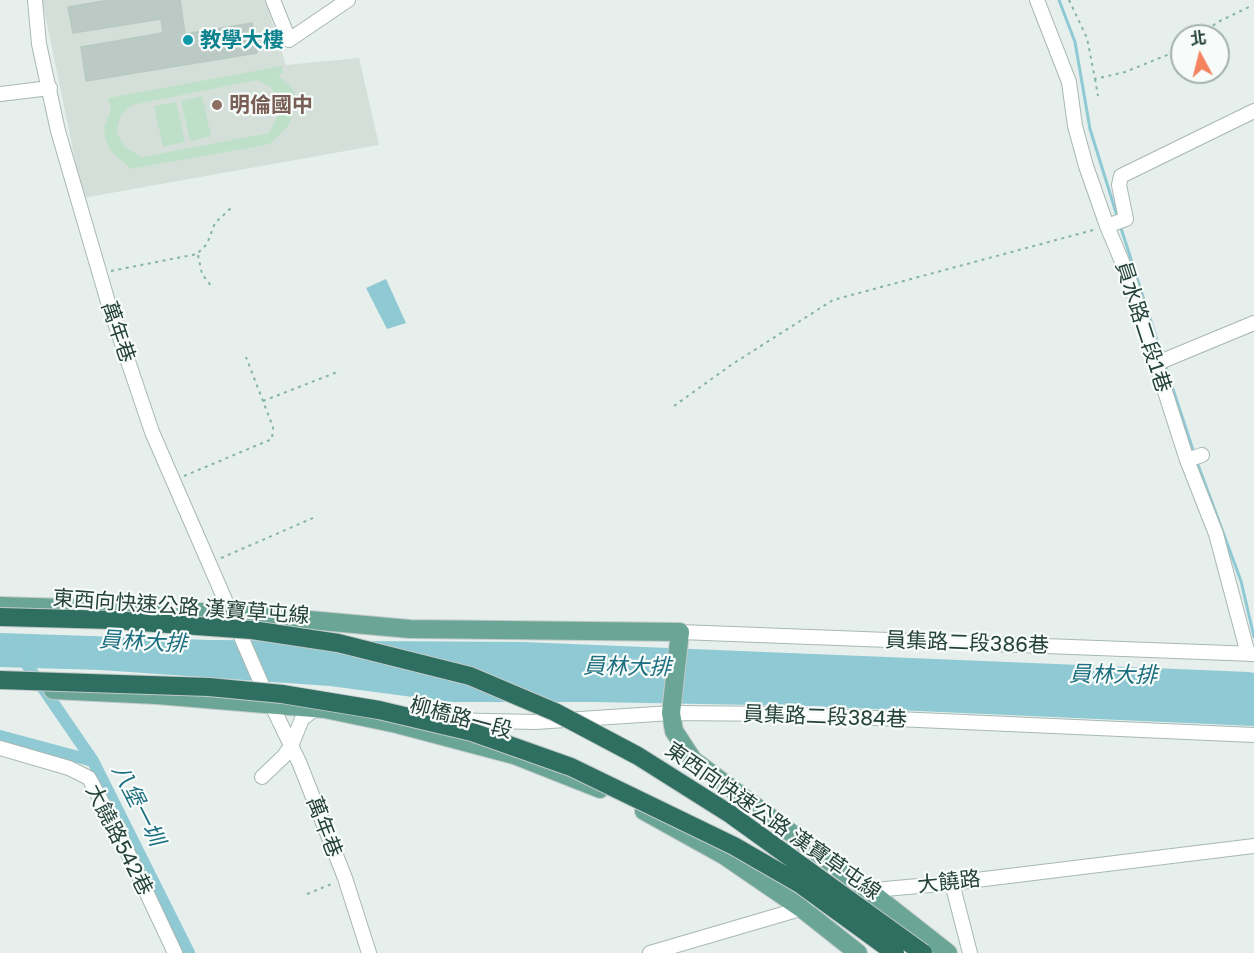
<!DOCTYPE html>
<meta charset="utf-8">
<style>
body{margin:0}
#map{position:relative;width:1254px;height:953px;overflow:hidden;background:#e6efeb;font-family:"Golos Text","Noto Sans TC",sans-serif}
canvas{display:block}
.north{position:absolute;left:1170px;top:24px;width:60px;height:60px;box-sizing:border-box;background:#f7fbf9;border:2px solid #a3b1ad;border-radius:50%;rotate:353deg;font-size:16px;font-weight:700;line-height:24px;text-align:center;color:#24423a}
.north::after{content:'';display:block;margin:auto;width:21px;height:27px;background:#f4845f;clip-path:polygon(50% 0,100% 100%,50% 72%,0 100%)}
</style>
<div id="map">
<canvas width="1254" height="953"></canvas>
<div class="north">北</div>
</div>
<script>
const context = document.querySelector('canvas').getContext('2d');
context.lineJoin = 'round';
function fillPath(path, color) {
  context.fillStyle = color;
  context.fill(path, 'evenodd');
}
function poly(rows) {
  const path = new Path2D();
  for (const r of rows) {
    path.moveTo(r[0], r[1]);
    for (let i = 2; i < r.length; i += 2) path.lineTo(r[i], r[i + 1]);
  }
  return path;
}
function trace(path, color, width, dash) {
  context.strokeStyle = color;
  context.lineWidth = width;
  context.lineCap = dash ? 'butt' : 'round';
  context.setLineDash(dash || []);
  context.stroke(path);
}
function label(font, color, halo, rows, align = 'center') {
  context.font = font + ' "Golos Text","Noto Sans TC",sans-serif';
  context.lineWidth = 4.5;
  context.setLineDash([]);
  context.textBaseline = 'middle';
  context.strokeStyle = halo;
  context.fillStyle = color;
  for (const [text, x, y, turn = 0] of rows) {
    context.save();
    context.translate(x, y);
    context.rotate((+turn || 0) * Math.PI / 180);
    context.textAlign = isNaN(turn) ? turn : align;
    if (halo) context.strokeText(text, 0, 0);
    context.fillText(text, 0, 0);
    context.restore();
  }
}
const built = poly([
 [42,0,265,0,286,65,359,58,379,145,83,198]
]);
const green = poly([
 [282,66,283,73,278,76,292,88,295,94,296,102,294,111,288,126,271,143,265,145,131,169,109,149,105,137,104,127,111,110,108,98],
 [257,80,271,87,279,101,278,114,269,133,142,157,125,147,116,132,121,115,132,105],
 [202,96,211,136,190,141,181,101],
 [176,102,185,142,163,147,154,106]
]);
const water = poly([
 [386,279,406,323,387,329,366,288],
 [0,633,210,640,523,642,1249,672,1254,673,1254,726,806,706,596,702,450,702,330,686,101,670,0,667]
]);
const stream = poly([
 [1059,0,1075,42,1090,129,1118,219],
 [1120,225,1162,356],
 [1165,365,1194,453],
 [1197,462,1241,581,1254,637]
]);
const canal = poly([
 [21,656,93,761],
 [0,736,93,761,189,953]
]);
const building = poly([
 [109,0,180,0,185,34,252,23,257,53,86,81,81,47,163,33,161,19,73,33,68,7,109,0]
]);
const path = poly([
 [1069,0,1087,38,1095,79,1125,72,1182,49],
 [1202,36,1216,23,1249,7],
 [1095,79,1098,96],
 [198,255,202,274,212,287],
 [111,271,197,254,207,244,215,223,231,208],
 [263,401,340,371],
 [674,406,731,365,833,300,1097,229],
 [184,476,272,439,273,427,246,357],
 [221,558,313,518],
 [307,894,334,883]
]);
const minor = poly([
 [35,0,39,44,58,131,108,302,152,432,262,685,299,762,345,878,369,953],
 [273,0,289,40,348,0],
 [1037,0,1069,82,1075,126,1086,166,1107,226,1128,276,1187,460,1216,534,1248,654],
 [0,94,50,88],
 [1107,226,1126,219,1119,185,1121,176,1254,111],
 [1155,364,1254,323],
 [1187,460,1202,455],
 [680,632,1254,654],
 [444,720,535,722,671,713,785,714,1254,735],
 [0,748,69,768,89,778,119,834,175,953],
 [262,777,284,756,291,746,302,719,315,709],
 [952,883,970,953],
 [863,891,952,883,1254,846],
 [650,953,807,907]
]);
const major = poly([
 [0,606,231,613,410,629,680,632,671,713,674,731,693,760,868,890,948,953],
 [53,690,157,695,325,709,397,724,514,755,600,789],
 [644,811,725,856,801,908,858,953]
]);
const highwayBridge = poly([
 [0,617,113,620,252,630,338,643,470,676,555,712,638,756,730,814,923,953],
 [0,680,209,687,282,694,379,710,472,732,571,767,734,846,800,884,895,953]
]);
const markers = [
 [188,40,6,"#0f9aa8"],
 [217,105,6,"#8d6e63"]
];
const cultureNames = [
 ["教學大樓",200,40]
];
const educationNames = [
 ["明倫國中",229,105]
];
const streetNames = [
 ["員水路二段1巷",1143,327,72],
 ["萬年巷",118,332,71],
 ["東西向快速公路 漢寶草屯線",181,607,4],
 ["員集路二段386巷",967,643,2],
 ["員集路二段384巷",825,717,2],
 ["柳橋路一段",461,718,15],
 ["東西向快速公路 漢寶草屯線",773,821,35],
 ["萬年巷",324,827,69],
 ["大饒路542巷",119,840,63],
 ["大饒路",949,882,-6]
];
const waterNames = [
 ["員林大排",143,642,3],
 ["員林大排",627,667,1],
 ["員林大排",1113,675,1],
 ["八堡一圳",138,805,63]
];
fillPath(built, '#d4dfda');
fillPath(green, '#bfe0c8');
fillPath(water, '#8ec9d4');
trace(stream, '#8ec9d4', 3);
trace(canal, '#8ec9d4', 12);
fillPath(building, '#bbcac4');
trace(building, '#b8c9c2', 1.5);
trace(minor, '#a8b8b2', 16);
trace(major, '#c2cac8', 20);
trace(path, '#86b3a5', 2, [3, 4.5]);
trace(minor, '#fff', 14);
trace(major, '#6aa596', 18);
trace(highwayBridge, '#c2cac8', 20, []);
trace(highwayBridge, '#2f6f62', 18);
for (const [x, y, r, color] of markers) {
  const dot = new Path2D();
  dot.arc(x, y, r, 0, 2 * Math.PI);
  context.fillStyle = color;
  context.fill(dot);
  trace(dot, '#f7fbf9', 2);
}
label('bold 21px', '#0d838f', '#f7fbf9', cultureNames, 'left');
label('bold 21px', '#785e54', '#f7fbf9', educationNames, 'left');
label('21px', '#24423a', '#f7fbf9', streetNames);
label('italic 22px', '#1c6f80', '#f7fbf9', waterNames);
</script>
